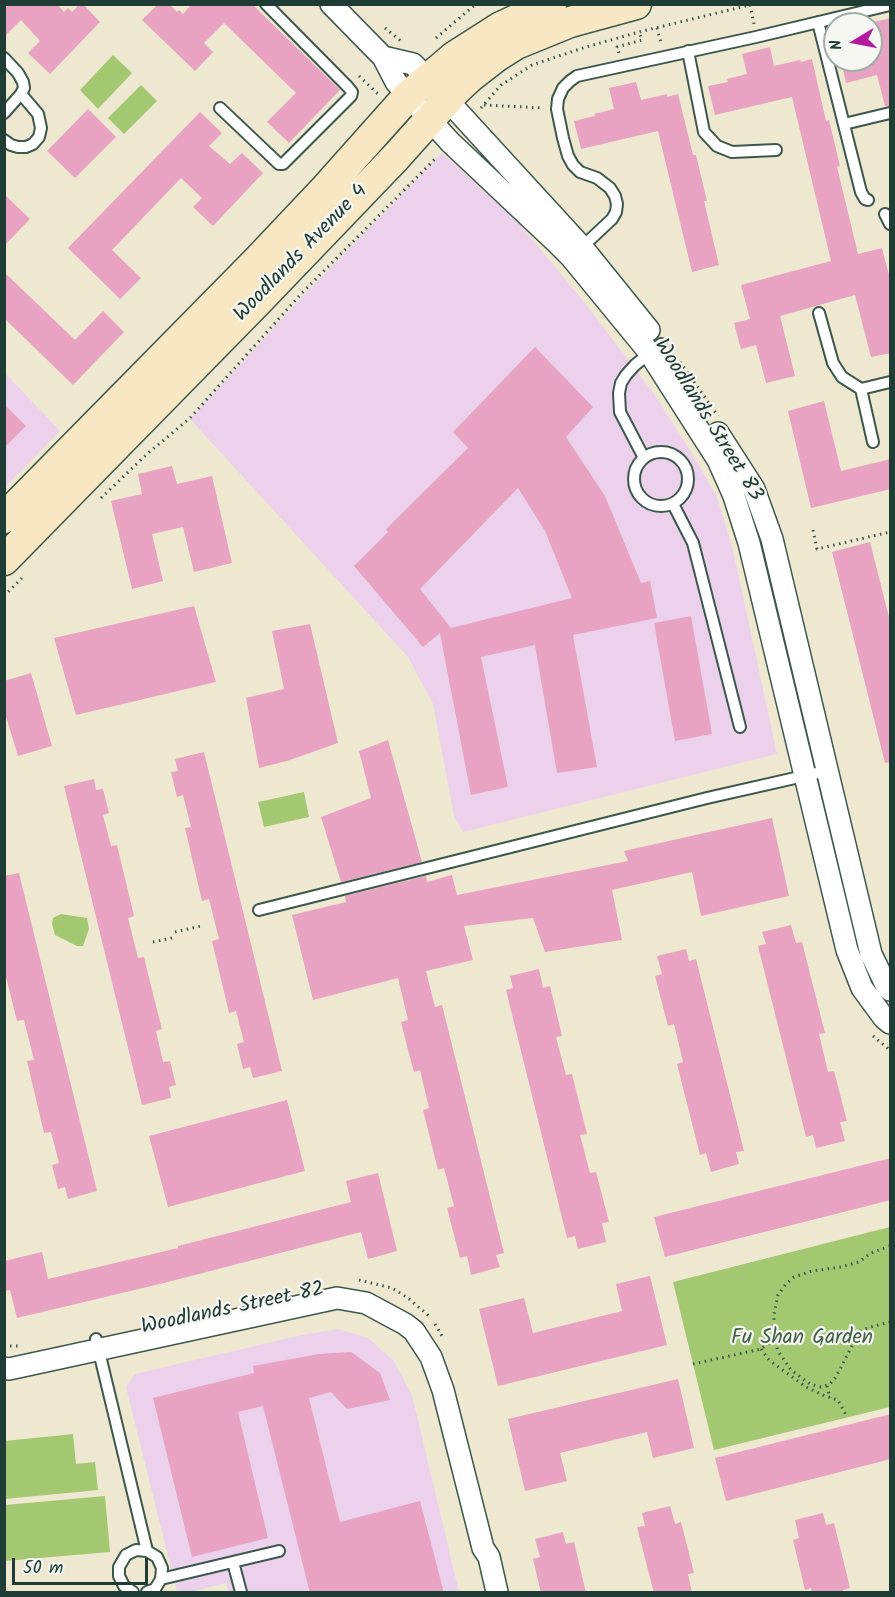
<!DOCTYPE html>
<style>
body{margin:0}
#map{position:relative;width:895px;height:1597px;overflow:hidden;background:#efe8d1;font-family:Kalam,sans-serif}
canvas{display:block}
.frame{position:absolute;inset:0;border:6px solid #1f3d34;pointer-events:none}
.north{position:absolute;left:823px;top:12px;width:60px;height:60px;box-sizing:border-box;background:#f6f6f2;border:2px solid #a0aca6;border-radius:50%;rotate:260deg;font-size:16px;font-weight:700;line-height:24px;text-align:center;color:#1f3d34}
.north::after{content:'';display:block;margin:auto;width:21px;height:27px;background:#b5179e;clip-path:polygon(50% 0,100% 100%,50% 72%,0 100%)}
.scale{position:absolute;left:12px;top:1558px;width:136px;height:27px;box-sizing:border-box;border:3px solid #1f3d34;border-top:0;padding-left:8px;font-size:18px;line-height:21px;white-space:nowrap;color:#1f3d34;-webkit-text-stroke:4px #f6f6f2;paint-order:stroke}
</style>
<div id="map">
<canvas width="895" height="1597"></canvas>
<div class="frame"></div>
<div class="north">N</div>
<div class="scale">50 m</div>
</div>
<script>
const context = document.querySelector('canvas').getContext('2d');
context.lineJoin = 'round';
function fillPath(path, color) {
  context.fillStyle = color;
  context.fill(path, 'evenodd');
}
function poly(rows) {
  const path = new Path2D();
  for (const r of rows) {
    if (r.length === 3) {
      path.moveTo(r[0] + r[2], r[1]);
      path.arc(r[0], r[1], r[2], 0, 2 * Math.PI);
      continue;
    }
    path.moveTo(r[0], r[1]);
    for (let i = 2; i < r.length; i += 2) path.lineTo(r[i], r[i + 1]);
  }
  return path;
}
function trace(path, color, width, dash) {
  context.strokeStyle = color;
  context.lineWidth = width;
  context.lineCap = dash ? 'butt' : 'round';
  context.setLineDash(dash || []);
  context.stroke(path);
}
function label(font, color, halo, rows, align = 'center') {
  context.font = font + ' Kalam,sans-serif';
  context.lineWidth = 4.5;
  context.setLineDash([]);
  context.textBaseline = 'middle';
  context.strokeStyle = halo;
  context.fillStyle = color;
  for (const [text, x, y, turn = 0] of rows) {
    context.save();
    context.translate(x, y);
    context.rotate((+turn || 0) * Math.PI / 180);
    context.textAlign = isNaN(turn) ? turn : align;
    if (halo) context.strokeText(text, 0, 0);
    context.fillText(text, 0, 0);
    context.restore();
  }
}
const built = poly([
 [442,153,518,222,587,306,654,394,693,455,717,497,733,550,777,754,463,832,454,816,433,704,408,657,190,419,300,299],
 [5,373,60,431,5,487],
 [338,1329,368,1338,394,1361,412,1395,459,1592,229,1592,226,1583,191,1592,177,1592,126,1387,135,1374,302,1335]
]);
const green = poly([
 [113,55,132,73,98,109,80,90],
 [141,85,157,101,124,134,108,118],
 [304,792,309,817,264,827,258,802],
 [61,914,87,918,89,929,83,946,77,946,55,935,52,924,53,918],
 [890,1227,890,1407,714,1450,673,1282],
 [73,1434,76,1464,95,1462,98,1490,5,1499,5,1441],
 [105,1496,110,1552,5,1561,5,1505]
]);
const building = poly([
 [4,4,57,4,64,12,68,8,72,12,80,4,83,4,100,22,50,74,28,53,40,41,21,20,4,37],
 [158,4,169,4,177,12,179,10,183,14,192,4,252,4,340,90,289,143,267,122,296,93,224,23,204,43,213,52,195,71,142,20],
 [891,18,891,106,885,106,877,75,846,83,841,60,871,60,871,44,879,42,874,22],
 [770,47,774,66,800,60,801,62,812,59,826,121,829,120,840,166,837,167,858,254,882,248,891,283,891,353,871,357,855,295,780,316,795,376,766,383,756,345,741,349,734,323,750,319,741,285,831,261,792,97,715,115,708,86,728,82,727,79,747,74,742,54],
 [636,82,641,100,667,94,667,97,678,94,693,155,696,155,707,201,704,201,719,265,692,272,658,131,581,149,574,121,595,116,594,114,614,109,609,88],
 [88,109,116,137,75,178,47,151],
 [200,112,222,133,209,146,230,164,242,153,263,173,213,226,193,207,202,198,181,178,112,250,141,278,120,299,68,248],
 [4,194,30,219,4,246],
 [4,272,75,340,103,311,124,332,73,385,4,318],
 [535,347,593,407,566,437,605,496,641,583,650,581,657,618,573,635,597,767,557,773,535,645,481,657,508,787,471,795,440,633,423,647,354,566,388,532,386,529,468,448,453,432],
 [518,488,545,531,572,598,451,628,420,589],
 [824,401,841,471,891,459,891,489,811,508,788,411],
 [4,404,26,426,4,448],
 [172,466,177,484,212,476,232,563,194,572,183,527,152,534,163,581,132,589,111,501,142,494,138,474],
 [870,542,891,625,891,762,885,763,832,552],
 [194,606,216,682,76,715,54,638],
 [691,616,712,734,675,741,654,623],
 [310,624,338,743,287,761,259,768,246,698,284,689,272,631],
 [31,673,52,746,18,756,4,710,4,681],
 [388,740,422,862,341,882,321,817,371,798,359,751],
 [204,752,282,1071,253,1078,250,1067,243,1069,237,1044,244,1042,236,1011,229,1013,212,941,219,939,209,899,202,901,185,828,191,827,183,795,177,797,171,772,178,771,175,759],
 [94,779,96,790,103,789,109,813,103,815,111,846,117,845,134,916,128,918,138,958,144,957,153,994,162,1029,156,1031,163,1062,170,1061,176,1085,169,1087,171,1098,142,1105,64,786],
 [772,818,789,896,701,916,692,872,612,890,622,940,545,952,533,918,464,926,473,960,426,971,435,1007,442,1005,504,1253,496,1255,500,1267,471,1275,467,1256,460,1258,447,1208,454,1206,444,1168,438,1170,423,1110,429,1108,420,1070,414,1072,408,1050,401,1022,408,1020,398,978,313,1000,292,915,346,902,345,896,426,876,427,882,452,875,457,895,628,861,624,851],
 [19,873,97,1191,68,1199,65,1187,58,1189,52,1165,59,1163,51,1132,44,1133,27,1061,34,1060,24,1020,17,1021,4,969,4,876],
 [791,925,796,943,802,942,825,1033,819,1034,828,1072,834,1071,847,1121,840,1122,845,1141,816,1148,813,1135,806,1137,758,946,766,944,762,932],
 [686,949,689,961,696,959,744,1151,736,1152,739,1164,711,1172,706,1153,700,1155,677,1064,683,1062,674,1024,668,1026,655,976,662,974,657,956],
 [539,969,543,988,550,986,562,1036,556,1037,566,1075,572,1074,587,1134,580,1135,590,1173,596,1172,609,1222,602,1223,606,1242,578,1249,575,1236,567,1238,506,990,513,988,510,976],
 [287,1100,305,1171,168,1207,149,1136],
 [891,1158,891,1200,665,1257,654,1217],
 [378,1173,397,1251,368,1259,361,1232,164,1283,17,1318,10,1290,4,1291,4,1261,42,1252,48,1279,178,1248,178,1246,351,1202,346,1181],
 [650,1276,667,1345,498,1386,479,1309,524,1298,533,1333,622,1311,616,1284],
 [351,1352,380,1373,390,1400,347,1409,331,1392,309,1398,340,1522,420,1501,444,1593,310,1593,263,1406,238,1412,268,1538,192,1557,153,1398,254,1373,253,1366,319,1354],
 [678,1379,694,1448,653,1458,647,1432,560,1453,567,1481,525,1491,508,1419],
 [891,1414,891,1459,726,1501,715,1458],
 [670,1506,675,1524,681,1522,694,1573,688,1574,692,1593,654,1593,637,1527,645,1526,642,1513],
 [823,1513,826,1525,834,1523,844,1563,850,1588,843,1590,843,1593,812,1593,811,1588,805,1590,793,1540,799,1538,795,1520],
 [563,1532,566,1544,574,1542,586,1593,541,1593,533,1559,540,1557,535,1539]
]);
const path = poly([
 [750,5,754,24],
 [385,28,401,41],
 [657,28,661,43],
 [436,38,476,4],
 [619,53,617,47,642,40,639,32],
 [359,76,378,94],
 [484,105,544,108],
 [481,108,501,85,532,65,586,47,639,32,754,4],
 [680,362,718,416],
 [101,498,146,455,190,418,300,295,437,157],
 [813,530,817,549,890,532],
 [4,596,22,578],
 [175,932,201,926],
 [153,942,176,937],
 [873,1036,890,1050],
 [890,1246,871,1253,859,1262,841,1267,812,1271,794,1277,786,1284,778,1295,774,1314,774,1339,778,1351,791,1370,810,1384,821,1387,830,1384,836,1377,859,1332,867,1328,890,1322],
 [359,1280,392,1288,408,1298,429,1316],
 [435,1324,442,1336],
 [4,1346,18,1346],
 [761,1349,769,1360,806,1387,825,1396,838,1400,846,1415],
 [693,1364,761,1349,774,1339],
 [827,1386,830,1398]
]);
const lane = poly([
 [818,22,861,192,865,199,868,200],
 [688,51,704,132,717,146,732,152,776,150],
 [4,58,18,73,23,82,24,88,21,94,4,113],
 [220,108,279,164,283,164,351,96,352,92,348,87,266,4],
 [844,124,890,113],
 [4,140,11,145,18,147,26,147,33,144,39,137,41,128,38,114,21,94],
 [885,214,890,224],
 [580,249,612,219,616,212,617,204,615,196,610,188,597,178,580,172,573,165,568,156,563,138,557,109,558,99,563,88,570,81,577,76,756,37,890,5],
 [819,313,833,363,842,377,861,389,873,442],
 [861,389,890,382],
 [661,479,27],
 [644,458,620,412,619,393,621,383,626,375,635,365,661,344],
 [673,504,693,543,740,727],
 [259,910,707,798,826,771],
 [96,1339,147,1551],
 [233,1562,241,1592],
 [161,1579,279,1551],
 [133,1592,124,1586,119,1576,119,1567,126,1555,136,1550,147,1551,157,1557,162,1568,161,1579,155,1589,147,1592]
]);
const street = poly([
 [331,4,383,57,396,82,450,142,556,242,571,257,649,352,718,460,734,496,749,543,847,950,862,988,884,1018,890,1023],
 [383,57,413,64,428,79,582,247,649,330],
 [718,433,754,489,772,539,871,954,887,987,890,990],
 [4,1368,9,1369,337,1298,366,1303,405,1324,414,1331,431,1357,443,1390,483,1548,489,1557,497,1592]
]);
const secondary = poly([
 [4,518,257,261,326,188,408,96,454,57,501,27,551,4],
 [4,560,257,302,396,157,456,90,470,77,497,56,516,44,570,22,636,4]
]);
const streetNames = [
 ["Woodlands Avenue 4",302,254,-46],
 ["Woodlands Street 83",707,421,58],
 ["Woodlands Street 82",233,1310,-12]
];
const parkNames = [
 ["Fu Shan Garden",802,1339]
];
fillPath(built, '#ebd1eb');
fillPath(green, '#a4c872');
fillPath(building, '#e7a3c1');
trace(lane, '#3e574c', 14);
trace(street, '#3e574c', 24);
trace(secondary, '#3e574c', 33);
trace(path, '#3e574c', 3, [1.5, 4.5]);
trace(lane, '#fff', 10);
trace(street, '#fff', 21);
trace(secondary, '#f7e8c3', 30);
label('21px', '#1f3d34', '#f6f6f2', streetNames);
label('21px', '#406044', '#f6f6f2', parkNames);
</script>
